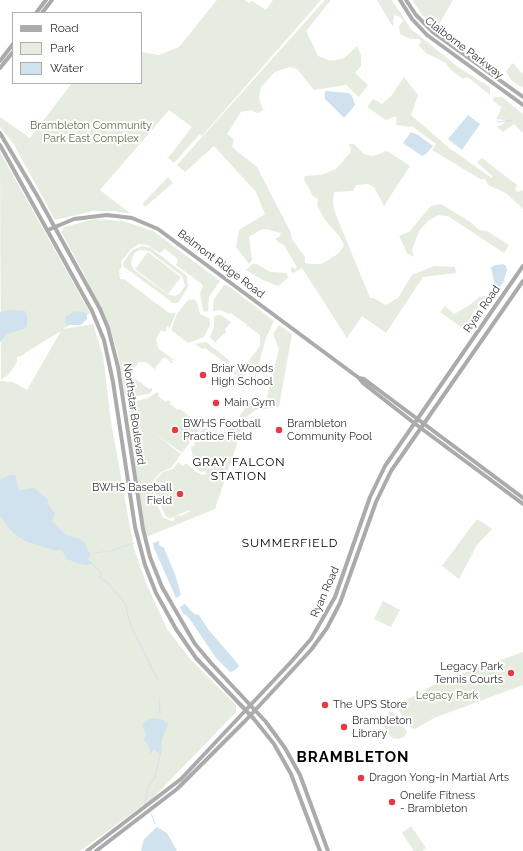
<!DOCTYPE html>
<style>
body{margin:0}
#map{position:relative;width:523px;height:851px;overflow:hidden;background:#fff;font-family:Raleway,sans-serif}
canvas{display:block}
.legend{position:absolute;left:12px;top:12px;width:130px;height:72px;box-sizing:border-box;background:#fff;border:1px solid #adadad;margin:0;padding:5px 7px;list-style:none;font-size:12px;color:#333}
.legend li{display:flex;align-items:center;gap:8px;height:20px}
.legend b{width:20px;border:1px solid #adadad}
</style>
<div id="map">
<canvas width="523" height="851"></canvas>
<ul class="legend">
<li><b style="height:5px;background:#ababab"></b>Road</li>
<li><b style="height:11px;background:#e6ecdf"></b>Park</li>
<li><b style="height:11px;background:#cfe2ee"></b>Water</li>
</ul>
</div>
<script>
const context = document.querySelector('canvas').getContext('2d');
context.lineJoin = 'round';
function fillPath(path, color) {
  context.fillStyle = color;
  context.fill(path, 'evenodd');
}
function poly(rows) {
  const path = new Path2D();
  for (const r of rows) {
    path.moveTo(r[0], r[1]);
    for (let i = 2; i < r.length; i += 2) path.lineTo(r[i], r[i + 1]);
  }
  return path;
}
function trace(path, color, width, dash) {
  context.strokeStyle = color;
  context.lineWidth = width;
  context.lineCap = dash ? 'butt' : 'round';
  context.setLineDash(dash || []);
  context.stroke(path);
}
function label(font, color, halo, rows, align = 'center') {
  context.font = font + ' Raleway,sans-serif';
  context.lineWidth = 4;
  context.setLineDash([]);
  context.textBaseline = 'middle';
  context.strokeStyle = halo;
  context.fillStyle = color;
  for (const [text, x, y, turn = 0] of rows) {
    context.save();
    context.translate(x, y);
    context.rotate((+turn || 0) * Math.PI / 180);
    context.textAlign = isNaN(turn) ? turn : align;
    if (halo) context.strokeText(text, 0, 0);
    context.fillText(text, 0, 0);
    context.restore();
  }
}
const green = poly([
 [217,0,245,0,249,3,252,1,266,10,273,0,321,0,202,136,200,134,174,163,168,158,192,127,169,110,100,190,131,214,114,211,93,211,55,220,13,143,0,127,0,117,30,138,72,83,141,83,141,52,159,55,179,47],
 [325,0,331,0,306,31,313,45,318,56,331,61,344,58,357,46,361,55,361,66,355,73,368,85,359,97,346,85,314,90,297,69,289,67,275,72,261,87,259,98,263,110,258,113,250,110,241,112,227,134,234,140,232,147,257,167,291,233,292,239,305,257,305,263,310,264,321,264,327,261,339,253,344,245,340,237,325,220,317,205,318,199,313,196,304,180,305,176,321,175,336,169,350,153,351,149,349,144,354,144,364,154,373,156,387,151,410,166,384,206,374,187,368,184,356,185,353,191,334,192,333,200,334,210,370,298,373,298,386,305,398,298,412,275,434,266,455,267,456,273,423,277,386,333,362,316,347,338,302,268,293,273,291,271,291,267,295,269,297,267,284,245,278,242,275,238,279,237,281,233,266,229,260,230,249,237,252,260,249,264,236,247,239,230,265,214,256,192,214,146,185,172,177,165],
 [377,0,392,0,411,29,458,67,490,87,490,95,470,79,466,77,463,79,450,69,446,63,426,53,418,45,422,42,419,39,411,39,400,34,399,26,403,21,400,17,394,15,393,27],
 [412,0,453,0,437,28,425,19],
 [513,63,523,74,523,88,511,80,506,71],
 [404,77,418,95,411,115,449,148,492,178,493,177,477,162,482,158,517,185,515,189,517,192,523,190,523,209,506,193,488,185,485,179,480,179,432,150,436,144,412,126,410,127,396,125,397,117,393,117,386,120,367,107,373,99,382,104,392,95],
 [495,97,502,97,523,114,523,133,514,124,503,132,497,127,503,124,507,120,496,119,502,107,492,100],
 [0,152,90,313,63,329,93,324,103,356,111,422,134,549,147,585,167,629,191,660,236,705,236,712,153,798,80,851,0,851,0,381,13,382,27,390,61,331,25,353,24,355,17,357,17,362,9,374,1,380],
 [168,177,173,183,145,207,143,204,144,202],
 [441,204,469,221,479,230,487,231,509,245,504,253,448,216,438,215,428,221,419,231,412,250,414,257,407,253,399,236,409,232,431,206],
 [95,219,123,221,153,231,220,281,209,297,208,311,205,312,203,310,200,293,203,287,202,284,176,265,178,259,165,249,160,253,147,245,139,244,130,250,121,262,122,268,120,268,119,272,123,275,119,273,120,279,124,279,169,313,176,313,168,332,169,327,167,326,166,331,164,332,161,330,156,339,158,348,174,360,176,359,174,361,167,357,173,362,172,364,166,358,163,358,155,368,156,370,146,362,139,362,131,372,132,376,141,383,143,381,142,384,149,389,152,388,152,391,149,394,129,397,125,395,118,354,110,328,84,274,61,232,64,227],
 [142,246,151,248,187,276,188,287,178,303,173,303,123,266,123,263,132,250],
 [139,250,149,251,182,276,185,286,180,293,175,296,167,294,134,270,131,264,132,258,135,253],
 [148,252,181,277,168,294,135,269],
 [252,264,257,264,270,272,287,273,288,278,278,286,263,280,246,270],
 [224,285,227,285,274,321,266,338,254,382,241,379,237,376,238,373,235,375,234,373,238,367,246,378,251,378,255,375,254,367,246,364,260,346,260,335,248,326,246,327,247,325,231,313,229,314,221,310,213,311,214,299],
 [490,295,491,301,488,304,477,308,472,314,468,328,465,330,440,312,445,306,454,314,456,313,470,305,479,297],
 [194,299,197,302,200,314,209,318,210,325,204,337,188,343,171,330,177,314,188,300],
 [221,315,231,322,225,329,226,333,223,334,216,342,217,344,210,337,214,327,214,316],
 [279,325,292,334,279,407,255,410,243,420,239,438,215,509,146,537,134,463,128,403,148,398,157,392,159,394,158,396,166,402,168,400,171,402,170,404,178,410,180,409,202,426,182,453,153,432,177,451,174,455,177,451,181,454,171,468,161,472,154,479,153,495,163,518,172,521,175,520,174,517,180,515,181,516,190,511,189,510,171,518,166,517,154,491,156,479,163,472,173,469,178,462,183,466,186,463,196,472,203,475,206,474,205,471,212,469,202,472,199,471,192,454,191,447,195,445,194,441,204,427,211,432,210,433,214,435,225,432,234,425,249,402,252,405,253,411,253,405,249,402,253,397,256,400,260,401,267,397,279,349,273,334],
 [206,342,230,361,226,368,224,367,226,363,205,348,202,349,195,344],
 [477,519,492,529,477,545,459,579,442,566],
 [383,601,400,610,391,627,374,619],
 [523,652,523,685,434,718,415,729,411,728,398,709,399,704,439,682],
 [389,712,393,712,407,732,404,737,398,739,392,738,385,730,383,719],
 [411,826,426,848,422,851,414,851,402,833]
]);
const water = poly([
 [325,91,349,93,352,96,355,105,344,118,325,99],
 [468,115,480,124,462,150,448,139],
 [411,132,418,135,433,146,426,154,422,156,403,143],
 [503,264,506,266,507,270,503,283,499,288,495,286,491,267,496,265],
 [10,310,25,311,27,316,27,326,23,329,7,334,0,342,0,312],
 [74,311,87,313,87,319,81,325,66,325,65,318],
 [9,475,15,475,19,490,34,488,47,499,49,506,55,513,52,521,66,535,78,538,84,542,90,554,98,552,108,551,110,551,91,554,88,559,92,563,87,565,80,564,67,559,61,549,57,551,27,542,13,533,0,516,0,480],
 [159,541,159,545,164,548,176,577,181,595,176,598,154,548,153,543],
 [185,604,194,614,199,615,208,629,238,664,239,666,234,671,230,672,216,658,189,618,182,612,180,607],
 [153,718,163,720,168,724,162,739,161,755,154,749,150,754,149,746,144,740,146,734,142,725,145,721],
 [157,827,167,833,177,851,141,851,144,839]
]);
const stream = poly([
 [497,122,513,120],
 [110,551,134,543],
 [91,563,101,572,100,578,107,582,126,605,128,617,134,632,158,681],
 [159,698,160,713],
 [146,805,145,802,148,787,155,777,160,755],
 [151,813,155,824]
]);
const major = poly([
 [400,0,412,19,427,35,523,105],
 [406,0,416,15,434,33,523,97],
 [36,13,46,0],
 [42,13,52,0],
 [0,61,13,44],
 [0,68,13,52],
 [0,133,38,197,100,309,108,328,118,367,143,529,150,557,162,587,195,644,211,663,266,722,285,748,300,775,328,851],
 [0,145,92,311,104,340,113,382,135,527,145,565,156,593,176,629,196,658,254,719,274,744,291,774,320,851],
 [48,230,74,219,107,215,132,218,158,229,359,378,363,383,414,423,523,504],
 [359,378,364,379,523,498],
 [87,851,181,779,291,662,311,639,335,597,370,497,385,466,523,266],
 [96,851,177,789,246,720,311,650,327,628,340,603,376,502,391,471,523,281]
]);
const markers = [
 [203,375,4,"#e63946"],
 [216,403,4,"#e63946"],
 [175,430,4,"#e63946"],
 [279,430,4,"#e63946"],
 [180,494,4,"#e63946"],
 [511,673,4,"#e63946"],
 [325,705,4,"#e63946"],
 [344,727,4,"#e63946"],
 [361,778,4,"#e63946"],
 [392,802,4,"#e63946"]
];
const streetNames = [
 ["Claiborne Parkway",464,48,37],
 ["Belmont Ridge Road",221,264,37],
 ["Ryan Road",482,309,-55],
 ["Northstar Boulevard",134,414,82],
 ["Ryan Road",325,592,-66]
];
const parkNames = [
 ["Brambleton Community",91,126],
 ["Park East Complex",91,139],
 ["Legacy Park",447,696]
];
const poiNames = [
 ["Briar Woods",211,369],
 ["High School",211,382],
 ["Main Gym",224,403],
 ["BWHS Football",183,424],
 ["Practice Field",183,437],
 ["Brambleton",287,424],
 ["Community Pool",287,437],
 ["BWHS Baseball",172,488,"right"],
 ["Field",172,501,"right"],
 ["Legacy Park",503,667,"right"],
 ["Tennis Courts",503,680,"right"],
 ["The UPS Store",333,705],
 ["Brambleton",352,721],
 ["Library",352,734],
 ["Dragon Yong-in Martial Arts",369,778],
 ["Onelife Fitness",400,796],
 ["- Brambleton",400,809]
];
const neighbourhoodNames = [
 ["GRAY FALCON",239,462],
 ["STATION",239,476],
 ["SUMMERFIELD",290,543]
];
const districtNames = [
 ["BRAMBLETON",353,757]
];
fillPath(green, '#e6ecdf');
fillPath(water, '#cfe2ee');
trace(stream, '#cfe2ee', 1);
trace(major, '#ababab', 4);
for (const [x, y, r, color] of markers) {
  const dot = new Path2D();
  dot.arc(x, y, r, 0, 2 * Math.PI);
  context.fillStyle = color;
  context.fill(dot);
  trace(dot, '#fff', 1.5);
}
label('11px', '#333', '#fff', streetNames);
label('11px', '#56703f', '#fff', parkNames);
label('11px', '#333', '#fff', poiNames, 'left');
context.letterSpacing = '1px';
label('12px', '#000', '#fff', neighbourhoodNames);
context.letterSpacing = '0px';
context.letterSpacing = '1px';
label('bold 15px', '#000', '#fff', districtNames);
context.letterSpacing = '0px';
</script>
